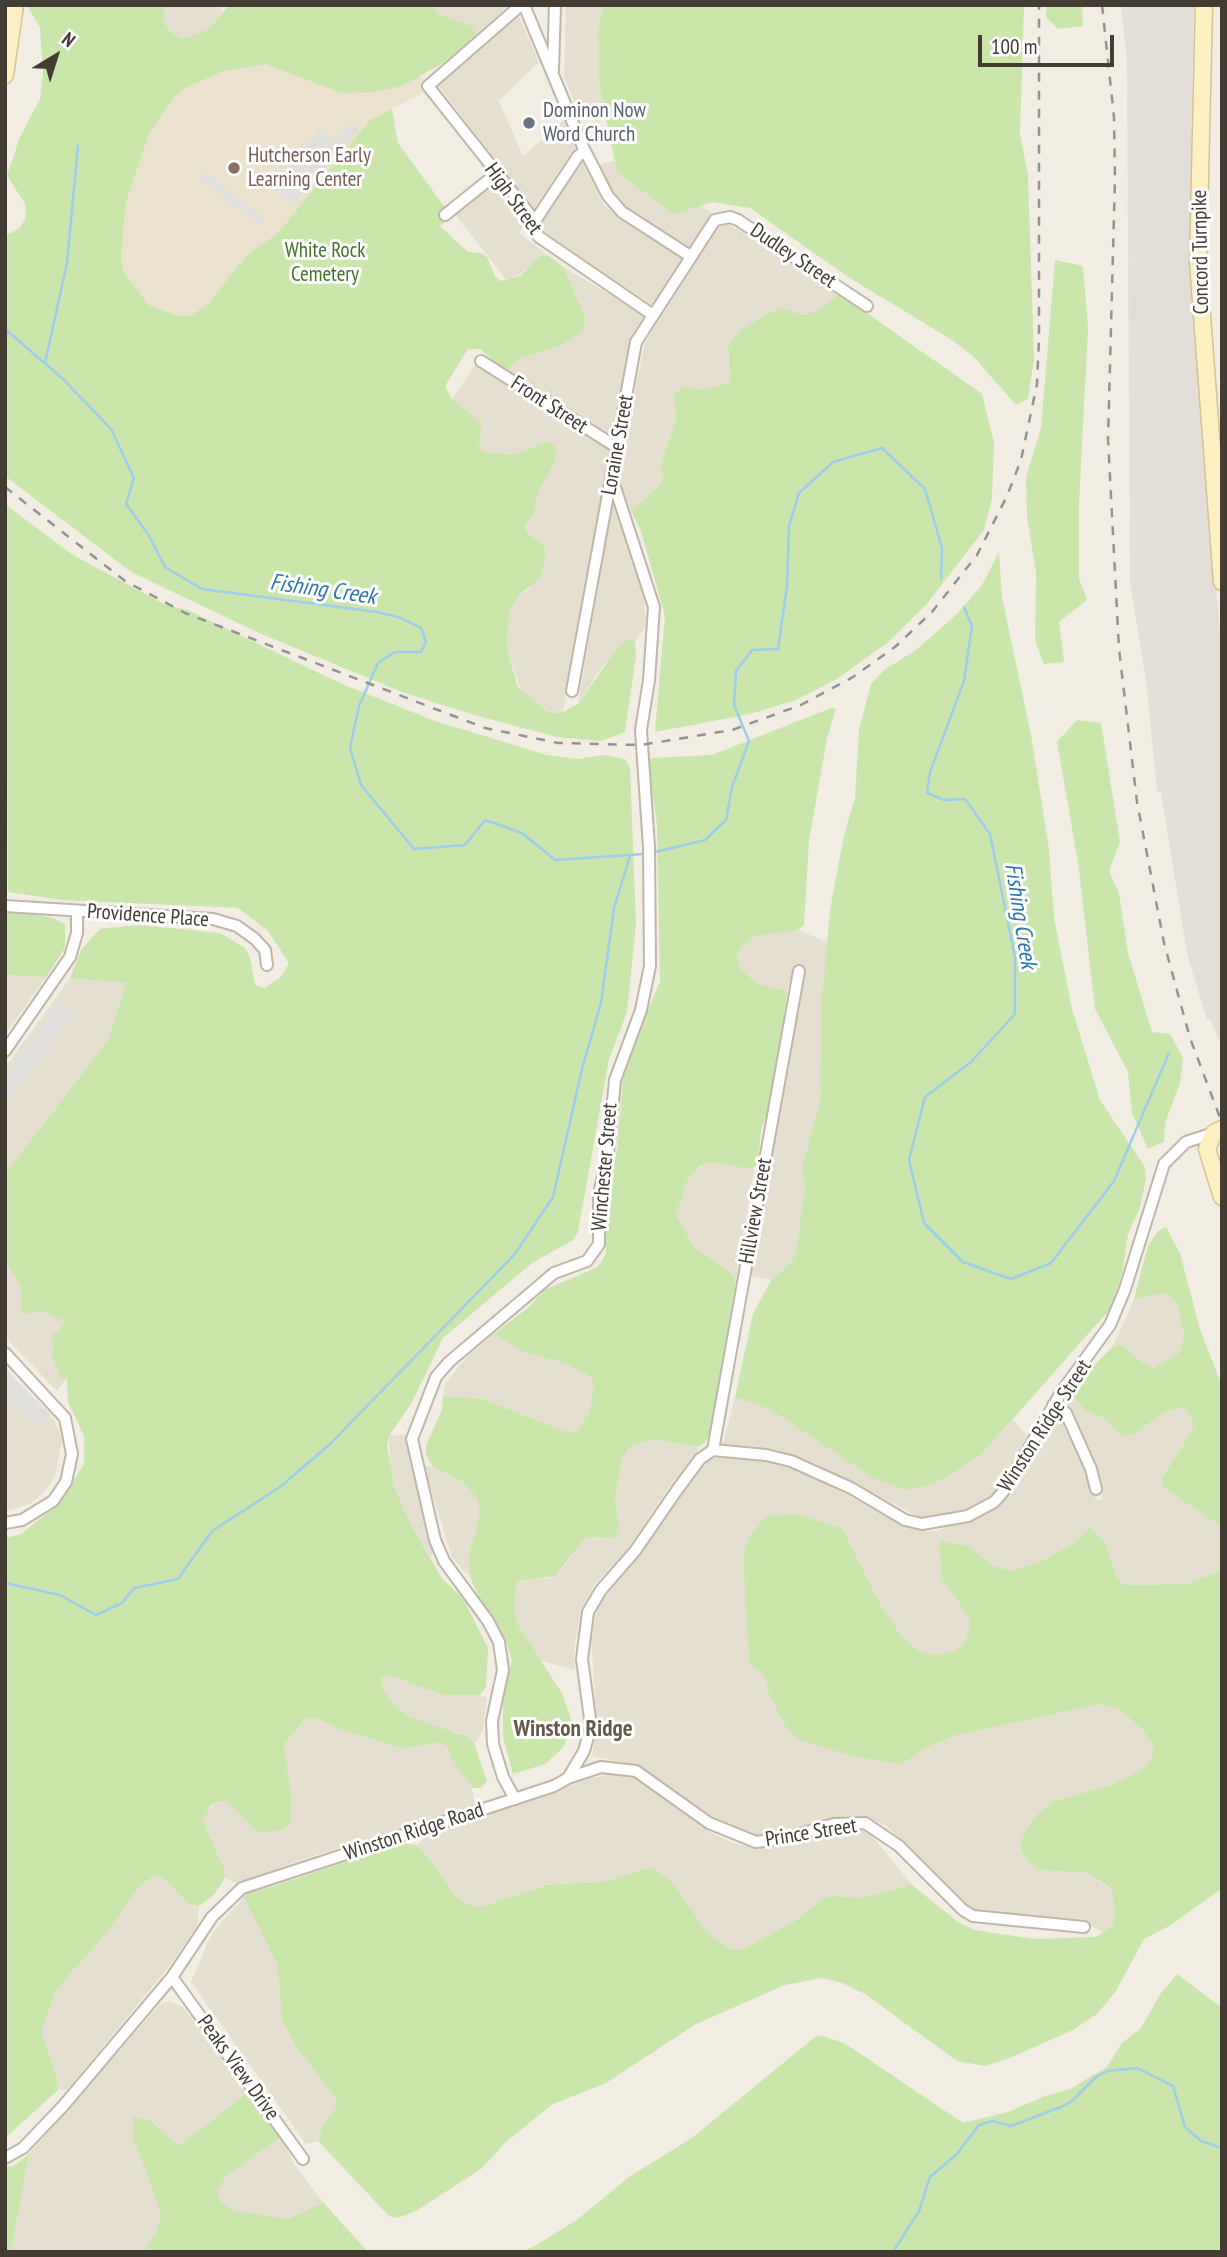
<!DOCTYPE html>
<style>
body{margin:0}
#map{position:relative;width:1227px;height:2257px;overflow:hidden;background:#f1ede2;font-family:"PT Sans Narrow",sans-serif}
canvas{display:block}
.frame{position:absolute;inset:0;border:7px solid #423c33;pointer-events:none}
.north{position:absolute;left:21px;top:21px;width:70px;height:70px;-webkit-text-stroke:5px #fff;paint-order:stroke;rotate:38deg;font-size:19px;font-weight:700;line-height:28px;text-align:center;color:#423c33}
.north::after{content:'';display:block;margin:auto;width:24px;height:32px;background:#423c33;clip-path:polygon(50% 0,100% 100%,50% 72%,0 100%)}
.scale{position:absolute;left:978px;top:35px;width:136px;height:32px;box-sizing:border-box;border:4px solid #423c33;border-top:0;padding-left:9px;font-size:21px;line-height:24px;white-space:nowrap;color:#423c33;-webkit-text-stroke:5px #fff;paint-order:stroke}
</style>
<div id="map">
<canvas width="1227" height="2257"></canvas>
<div class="frame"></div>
<div class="north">N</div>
<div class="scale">100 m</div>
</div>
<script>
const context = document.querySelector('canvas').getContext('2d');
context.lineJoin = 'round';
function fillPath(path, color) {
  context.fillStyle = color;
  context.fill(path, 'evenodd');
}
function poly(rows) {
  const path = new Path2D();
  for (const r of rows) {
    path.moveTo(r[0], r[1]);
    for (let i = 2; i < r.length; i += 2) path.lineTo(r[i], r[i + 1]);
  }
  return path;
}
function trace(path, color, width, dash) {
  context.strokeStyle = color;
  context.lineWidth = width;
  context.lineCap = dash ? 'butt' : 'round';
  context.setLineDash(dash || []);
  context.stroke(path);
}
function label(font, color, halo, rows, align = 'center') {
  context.font = font + ' "PT Sans Narrow",sans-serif';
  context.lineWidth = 6;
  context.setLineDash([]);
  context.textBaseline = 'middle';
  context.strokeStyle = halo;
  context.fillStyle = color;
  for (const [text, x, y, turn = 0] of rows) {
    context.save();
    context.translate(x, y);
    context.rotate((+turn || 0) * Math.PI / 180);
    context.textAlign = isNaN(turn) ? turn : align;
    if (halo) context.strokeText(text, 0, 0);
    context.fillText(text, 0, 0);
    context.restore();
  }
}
const residential = poly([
 [165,5,218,5,223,11,208,29,183,39,171,33,163,21],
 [430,5,509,5,476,35,472,26,440,15],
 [566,5,603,5,598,30,599,83,606,115,598,122,577,109,564,76],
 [518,14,539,62,499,101,523,156,564,120,575,147,534,210,438,85],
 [581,160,604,206,683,258,652,305,536,229],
 [615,161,617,172,674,215,700,206,713,213,690,249,614,200,597,165],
 [495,181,527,221,519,233,547,255,508,282,454,213],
 [722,220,840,294,819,310,803,315,783,308,728,351,730,383,725,386,705,390,684,387,674,394,676,420,661,463,663,482,631,511,617,477,645,343],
 [563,267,645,315,631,337,612,440,506,371,520,358,560,346,586,319],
 [476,364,610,450,563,712,552,713,522,694,507,648,506,634,509,614,518,596,530,589,544,546,526,532,525,525,534,515,537,494,553,465,546,443,513,455,485,452,479,448,482,428,452,399],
 [613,500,643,588,646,626,635,642,629,639,600,669,578,704],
 [785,930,798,930,827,942,820,1103,801,1169,805,1185,796,1252,792,1261,771,1280,751,1276,804,972,794,967,787,991,758,984,739,968,737,958,740,949,754,936],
 [5,975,46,977,5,1034],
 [70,978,126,983,108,1040,5,1174,5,1068],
 [712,1162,754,1169,736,1280,730,1272,694,1247,676,1215,687,1181,695,1169],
 [5,1260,21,1288,23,1313,40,1311,59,1316,74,1327,85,1342,85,1351,57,1391,5,1337],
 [1164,1293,1172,1297,1178,1306,1184,1336,1179,1353,1154,1368,1137,1359,1123,1345,1113,1346,1134,1299],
 [494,1334,524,1352,564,1363,591,1377,594,1386,589,1412,576,1432,567,1432,483,1399,443,1396,445,1384,468,1356],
 [5,1369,54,1420,62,1439,55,1477,44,1492,30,1504,5,1511],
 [735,1397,771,1410,871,1477,982,1454,1013,1420,1027,1435,995,1493,963,1512,919,1517,808,1460,757,1447,723,1444],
 [1073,1397,1086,1411,1103,1418,1124,1437,1134,1434,1165,1412,1183,1407,1193,1422,1192,1431,1161,1479,1164,1488,1222,1527,1222,1570,1186,1584,1125,1585,1118,1579,1104,1542,1090,1527,1073,1544,1037,1563,1010,1571,992,1565,969,1546,942,1578,969,1618,970,1627,963,1645,955,1651,935,1655,916,1650,901,1635,878,1600,749,1614,750,1664,764,1675,769,1694,902,1764,926,1748,953,1736,1100,1704,1118,1709,1140,1727,1152,1743,1154,1752,1144,1768,1109,1786,1052,1801,1039,1870,1088,1873,1112,1890,1115,1918,1112,1927,1104,1933,1089,1925,981,1914,965,1906,886,1825,858,1815,833,1818,765,1836,748,1835,731,1829,650,1774,626,1763,592,1756,597,1725,591,1636,598,1607,708,1459,727,1457,769,1462,809,1474,905,1527,933,1532,987,1513,1007,1496,1056,1414,1066,1423,1096,1500,1103,1499,1078,1425,1064,1402],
 [408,1434,413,1471,437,1553,430,1556,409,1521,391,1476,389,1436],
 [653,1439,697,1447,698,1453,671,1484,625,1552,595,1584,580,1612,574,1650,575,1670,538,1660,518,1625,514,1609,517,1582,551,1578,562,1569,586,1537,605,1538,619,1524,615,1499,622,1460,629,1447],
 [424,1467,433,1467,463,1482,479,1501,478,1525,469,1553,469,1574,463,1571,452,1557],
 [390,1676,442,1695,480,1695,487,1698,483,1729,477,1742,474,1743,458,1733,437,1729,410,1717,393,1704,382,1687,380,1678],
 [314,1717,339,1729,401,1748,439,1743,448,1747,450,1756,472,1788,475,1806,300,1860,238,1884,225,1878,224,1868,203,1822,204,1813,219,1801,228,1802,254,1829,292,1804,283,1744,305,1719],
 [614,1774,631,1776,660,1792,713,1834,739,1845,762,1848,834,1831,868,1831,912,1885,860,1898,832,1896,822,1899,792,1923,741,1950,731,1949,706,1933,672,1882,651,1867,606,1881,545,1885,480,1907,471,1906,454,1895,437,1868,417,1845,426,1837,588,1779],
 [155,1875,164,1878,189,1905,199,1906,197,1927,166,1970,67,2090,58,2090,57,2079,41,2031,57,1989,109,1930,139,1885],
 [244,1897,277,1964,282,2020,295,2045,336,2099,335,2109,323,2124,318,2141,306,2144,191,1982,212,1933],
 [171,2001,182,2007,208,2038,247,2093,179,2147,152,2121,133,2138,161,2213,156,2232,144,2252,11,2252,29,2154,161,2003],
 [281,2137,294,2164,323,2202,289,2219,235,2211,220,2201,217,2192,226,2176]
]);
const industrial = poly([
 [1121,5,1194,5,1189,259,1222,657,1222,1046,1210,1019,1207,1020,1187,954,1161,792,1157,791,1146,680,1130,582,1127,61]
]);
const education = poly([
 [266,64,404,85,419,75,427,91,370,120,278,233,246,256,208,305,190,316,176,315,149,305,123,271,121,257,126,202,149,134,174,97,185,88,224,71]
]);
const green = poly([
 [27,5,165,5,163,21,171,33,183,39,208,29,229,5,430,5,440,15,472,26,476,35,443,63,404,85,377,92,341,93,266,64,224,71,185,88,174,97,149,134,126,202,121,257,123,271,149,305,176,315,190,316,208,304,246,256,278,233,370,120,392,109,398,143,452,217,440,226,468,252,482,253,488,258,495,277,501,281,520,276,539,257,547,255,563,267,586,319,582,331,560,346,520,358,506,371,480,349,468,349,445,386,452,399,479,422,482,428,479,448,485,452,513,455,546,442,553,444,556,450,553,465,537,494,534,515,525,525,526,532,544,546,546,560,539,579,518,596,509,614,507,648,518,688,546,710,552,713,563,712,578,704,618,647,629,639,635,642,636,656,625,732,601,741,557,737,474,715,402,692,259,633,131,572,5,476,5,236,20,228,26,217,25,204,7,175,20,137,40,99,43,73,40,28],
 [603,5,1024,5,1020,134,1028,175,1034,359,1028,399,1016,405,973,356,952,340,848,277,750,208,712,202,674,215,617,172,599,83,598,30],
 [1046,5,1082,5,1083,26,1058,29,1046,17],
 [1055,260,1083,266,1088,328,1079,504,1079,578,1087,600,1059,622,1064,662,1044,664,1035,640,1036,572,1027,517,1026,477,1041,428],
 [840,294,982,394,994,442,992,498,984,530,926,605,887,643,837,679,796,700,750,714,655,732,665,616,641,531,631,511,663,482,661,463,676,420,674,394,684,387,705,390,730,382,728,345,741,330,770,312,783,308,803,315,819,310],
 [5,504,73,555,164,604,190,611,342,684,435,721,547,755,577,759,605,755,625,759,630,768,636,924,627,1012,609,1059,578,1232,573,1240,532,1263,443,1338,411,1404,389,1436,387,1446,394,1485,409,1521,441,1577,463,1599,488,1648,486,1687,480,1695,443,1695,390,1676,380,1678,382,1687,393,1704,410,1717,467,1737,474,1743,487,1781,481,1788,472,1788,450,1756,448,1747,439,1743,401,1748,339,1729,314,1717,305,1719,284,1744,292,1804,290,1824,282,1830,262,1833,254,1829,228,1802,219,1801,210,1806,203,1822,224,1868,225,1878,214,1895,199,1906,189,1905,164,1878,155,1875,139,1886,109,1930,57,1989,41,2031,57,2079,58,2090,5,2138,5,1538,21,1534,60,1503,84,1464,84,1436,68,1402,67,1379,61,1379,52,1356,53,1332,59,1332,62,1324,69,1323,40,1311,22,1314,21,1288,5,1260,5,1174,108,1040,126,983,70,978,81,950,100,929,140,925,220,933,245,948,250,957,255,985,264,988,280,978,289,963,268,931,238,908,63,900,8,892],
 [999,552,1002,597,1031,735,1049,849,1054,918,1072,1009,1100,1100,1145,1167,1146,1178,1140,1207,1128,1234,1122,1274,1110,1309,982,1454,934,1484,906,1490,871,1477,771,1410,735,1397,753,1314,771,1280,792,1261,796,1252,805,1185,801,1169,820,1103,822,997,830,910,844,835,855,798,859,730,871,684,884,670,916,650,958,613,982,585],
 [831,708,836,709,827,738,809,841,804,925,798,930,754,936,740,949,737,958,739,968,758,984,787,991,774,1091,761,1130,758,1165,750,1169,712,1162,699,1166,687,1181,676,1215,694,1247,730,1272,736,1280,710,1434,705,1443,697,1447,653,1439,629,1447,622,1460,615,1499,619,1524,615,1538,586,1537,555,1576,517,1582,514,1609,518,1625,563,1695,573,1725,563,1748,545,1764,513,1774,503,1737,503,1697,512,1660,506,1641,480,1600,469,1574,469,1553,478,1525,479,1501,463,1482,433,1467,426,1455,426,1446,442,1409,443,1396,483,1399,567,1432,576,1432,589,1412,594,1386,591,1377,564,1363,524,1352,494,1334,529,1307,544,1290,598,1267,606,1254,606,1206,617,1148,623,1079,627,1060,660,982,657,825,648,762,651,758,712,755],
 [1077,720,1101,723,1120,842,1109,871,1119,893,1128,953,1152,1032,1170,1034,1183,1058,1180,1083,1165,1123,1164,1142,1148,1149,1132,1113,1128,1072,1095,1009,1078,862,1057,742],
 [5,911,51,917,65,924,65,948,46,977,5,975],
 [1166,1227,1180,1253,1200,1329,1222,1386,1222,1527,1164,1488,1161,1479,1192,1431,1193,1422,1183,1407,1165,1412,1134,1434,1124,1437,1103,1418,1086,1411,1073,1397,1080,1380,1113,1346,1123,1345,1137,1359,1154,1368,1179,1353,1184,1336,1178,1306,1172,1297,1164,1293,1134,1299,1148,1246,1158,1231],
 [795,1514,842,1528,878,1600,901,1635,916,1650,935,1655,955,1651,963,1645,970,1627,969,1618,942,1578,939,1541,969,1546,992,1565,1010,1571,1037,1563,1073,1544,1090,1527,1104,1542,1118,1579,1125,1585,1186,1584,1222,1570,1222,1888,1171,1925,1144,1939,1116,1991,1098,2013,1075,2029,1012,2057,985,2066,957,2061,865,1994,840,1982,822,1978,785,1985,696,2024,606,2083,553,2104,507,2141,481,2169,416,2211,398,2218,389,2216,318,2141,323,2124,335,2109,336,2099,295,2045,282,2020,277,1964,244,1897,249,1891,268,1888,402,1843,417,1845,437,1868,454,1895,471,1906,480,1907,546,1885,606,1881,651,1867,672,1882,707,1933,731,1949,741,1950,792,1923,822,1899,832,1896,860,1898,912,1885,958,1922,975,1930,1034,1939,1095,1937,1112,1927,1115,1918,1112,1889,1088,1873,1039,1870,1025,1857,1021,1849,1022,1839,1031,1821,1052,1801,1109,1786,1144,1768,1154,1752,1152,1743,1140,1727,1118,1709,1100,1704,953,1736,926,1748,902,1764,855,1757,800,1740,786,1727,769,1694,764,1675,749,1664,743,1557,748,1539,765,1517],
 [1177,1974,1222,2008,1222,2252,519,2252,533,2247,578,2219,629,2177,693,2137,815,2037,821,2035,846,2044,963,2123,1008,2112,1045,2096,1070,2089,1107,2067,1122,2043,1141,2028,1161,1993],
 [247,2093,281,2137,226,2176,217,2192,220,2201,235,2211,289,2219,323,2202,368,2252,144,2252,156,2232,161,2213,133,2138,133,2117,151,2121,179,2146],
 [29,2154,11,2252,5,2252,5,2167,14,2166]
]);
const parking = poly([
 [351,122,359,128,312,187,292,204,274,189,320,128,335,140],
 [205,172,264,218,259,225,199,178],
 [61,1000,75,1010,5,1106,5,1076],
 [5,1369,51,1415,39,1426,5,1392]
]);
const stream = poly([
 [5,329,63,379,111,429,134,478,126,504,148,534,165,567,202,589,377,612,401,618,421,628,426,642,421,652,395,652,378,663,359,706,350,748,361,785,414,849,465,845,485,820,522,833,555,860,644,854],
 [45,363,67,263,78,146],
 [964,607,972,626,964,681,930,772,927,793,944,800,965,799,990,834,1015,957,1015,1014,971,1062,925,1097,909,1160,924,1223,963,1262,1011,1279,1051,1263,1114,1181,1169,1053],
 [651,853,705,840,726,820,732,787,749,741,734,705,736,671,752,650,778,649,787,586,789,526,799,493,833,462,882,448,925,489,942,548,941,579],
 [5,1583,60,1595,96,1615,122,1603,134,1588,178,1579,212,1531,280,1487,330,1444,515,1254,553,1197,582,1069,601,1003,614,908,630,856],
 [893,2252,919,2211,930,2177,957,2154,979,2125,992,2121,1011,2126,1061,2107,1072,2101,1096,2077,1107,2071,1137,2068,1173,2086,1185,2127,1201,2141,1222,2148]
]);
const street = poly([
 [521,5,428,86,535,221,532,226,539,237,653,315],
 [524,5,583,147,608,196,622,212,690,256],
 [553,70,555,5],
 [445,215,496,174],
 [535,221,578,156,585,151],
 [481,361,618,448],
 [572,691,636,342,715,220,730,217,738,220,867,306],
 [5,906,213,919,237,926,255,939,265,950,267,965],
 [5,1051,70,957,77,933,77,911],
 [5,1353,65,1418,72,1454,66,1482,53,1501,22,1520,5,1523],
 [1053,1405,1066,1413,1091,1469,1096,1489],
 [713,1450,766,1455,791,1461,851,1488,905,1520,922,1524,968,1516,994,1502,1003,1492,1062,1391,1110,1325,1125,1289,1164,1164,1186,1142,1214,1133],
 [713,1450,799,971],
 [568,1778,601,1767,636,1771,709,1823,756,1842,786,1838,834,1824,865,1823,899,1846,963,1910,973,1916,1084,1927],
 [515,1799,503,1777,493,1744,492,1721,503,1670,499,1642,488,1621,444,1561,435,1540,412,1439,436,1377,449,1362,554,1273,587,1261,599,1244,599,1194,608,1154,615,1080,641,1010,650,966,649,847,641,730,649,680,654,607,612,478],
 [172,1977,303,2159],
 [5,2158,23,2148,64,2105,172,1977,212,1917,242,1888,554,1786,568,1778,584,1751,591,1726,582,1659,588,1612,601,1590,635,1551,677,1490,700,1459,713,1450]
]);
const secondary = poly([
 [1204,5,1198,262,1222,582],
 [5,75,15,5],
 [1222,1129,1214,1133,1207,1149,1222,1197]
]);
const rail = poly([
 [1102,5,1114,117,1115,179,1108,439,1119,649,1137,802,1164,943,1190,1038,1222,1123],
 [5,487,125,581,185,613,485,728,558,743,641,745,732,730,801,705,853,677,895,647,932,612,977,555,1007,496,1021,460,1037,384,1039,340,1039,5]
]);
const markers = [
 [529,123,7,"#6b7280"],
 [234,168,7,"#8d6e63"]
];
const worshipNames = [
 ["Dominon Now",543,111],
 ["Word Church",543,135]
];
const educationNames = [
 ["Hutcherson Early",248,156],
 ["Learning Center",248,180]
];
const streetNames = [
 ["High Street",513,199,54],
 ["Concord Turnpike",1201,252,-91],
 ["Dudley Street",793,256,34],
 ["Front Street",549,405,33],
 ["Loraine Street",618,445,-80],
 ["Providence Place",148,916,4],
 ["Winchester Street",605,1167,-85],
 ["Hillview Street",756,1211,-80],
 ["Winston Ridge Street",1045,1426,-57],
 ["Winston Ridge Road",414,1832,-18],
 ["Prince Street",811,1833,-9],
 ["Peaks View Drive",238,2068,54]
];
const parkNames = [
 ["White Rock",325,251],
 ["Cemetery",325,275]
];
const waterNames = [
 ["Fishing Creek",323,590,8],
 ["Fishing Creek",1020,916,81]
];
const neighbourhoodNames = [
 ["Winston Ridge",573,1729]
];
fillPath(residential, '#e5dfd0');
fillPath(industrial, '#e3ded8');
fillPath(education, '#eae2cc');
fillPath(green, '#cbe6ab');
fillPath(parking, '#e1dfdb');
trace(stream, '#9ecdef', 2.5);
trace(street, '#bfb7a8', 14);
trace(secondary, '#d4c394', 19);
trace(street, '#fff', 10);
trace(secondary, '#feefc0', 16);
trace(rail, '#939393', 2.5, [9, 9]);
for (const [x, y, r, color] of markers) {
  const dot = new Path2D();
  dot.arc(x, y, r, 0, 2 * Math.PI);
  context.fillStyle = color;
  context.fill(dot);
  trace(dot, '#fff', 2.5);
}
label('21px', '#5b616d', '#fff', worshipNames, 'left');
label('21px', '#785e54', '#fff', educationNames, 'left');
label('21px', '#423c33', '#fff', streetNames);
label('21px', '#447328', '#fff', parkNames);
label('italic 23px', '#2e76ac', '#fff', waterNames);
label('bold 23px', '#655a4a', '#fff', neighbourhoodNames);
</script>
